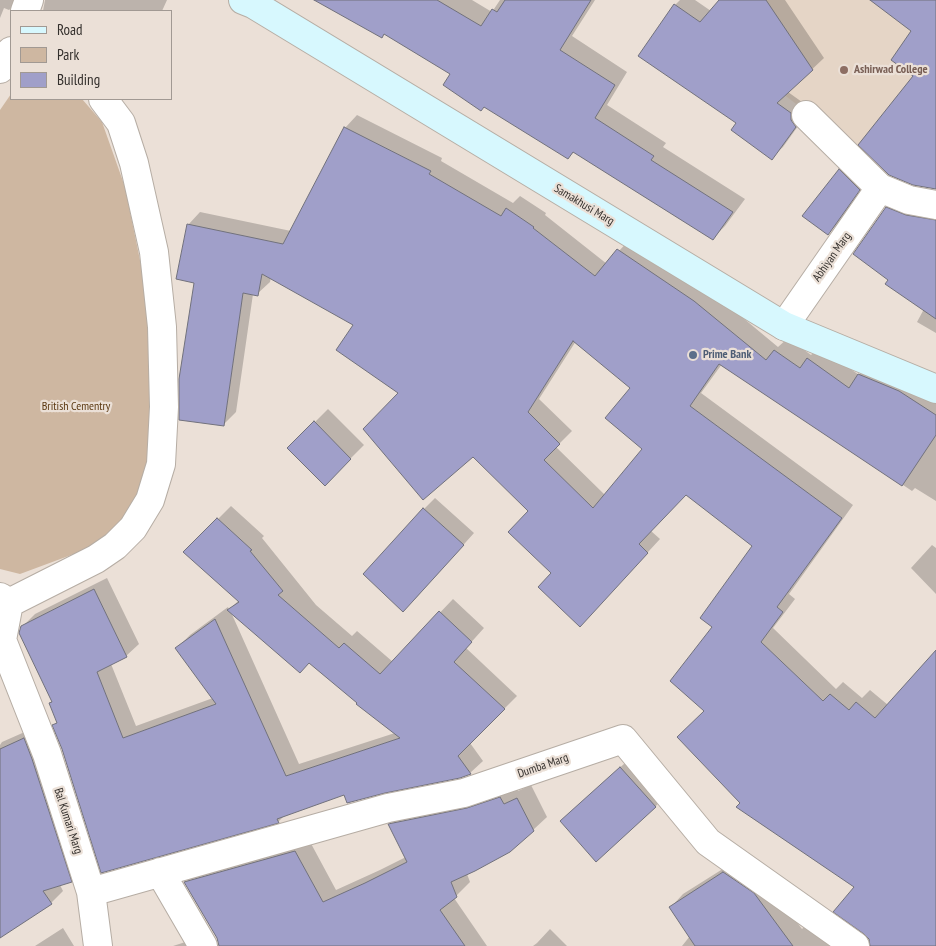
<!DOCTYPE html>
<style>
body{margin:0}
#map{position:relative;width:936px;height:946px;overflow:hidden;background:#ebe0d7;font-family:"PT Sans Narrow",sans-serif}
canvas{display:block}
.legend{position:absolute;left:10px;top:10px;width:162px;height:90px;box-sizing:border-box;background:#ebe0d7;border:1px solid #a19993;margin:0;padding:6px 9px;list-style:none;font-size:15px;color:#332f2c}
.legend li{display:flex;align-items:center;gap:10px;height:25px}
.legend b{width:25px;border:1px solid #a19993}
</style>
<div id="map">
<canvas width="936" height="946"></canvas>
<ul class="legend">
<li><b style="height:6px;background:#d7f8fe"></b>Road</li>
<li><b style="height:14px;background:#ceb7a1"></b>Park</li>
<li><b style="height:14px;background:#a09fc9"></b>Building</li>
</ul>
</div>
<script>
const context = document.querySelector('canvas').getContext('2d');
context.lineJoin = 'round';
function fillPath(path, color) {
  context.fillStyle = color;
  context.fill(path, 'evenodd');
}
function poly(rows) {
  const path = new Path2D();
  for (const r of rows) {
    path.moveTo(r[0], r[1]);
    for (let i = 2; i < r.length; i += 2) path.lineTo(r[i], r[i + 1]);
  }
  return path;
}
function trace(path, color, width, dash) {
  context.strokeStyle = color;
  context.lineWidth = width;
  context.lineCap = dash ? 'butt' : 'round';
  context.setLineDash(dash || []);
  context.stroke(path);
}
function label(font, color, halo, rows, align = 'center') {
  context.font = font + ' "PT Sans Narrow",sans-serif';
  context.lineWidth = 4.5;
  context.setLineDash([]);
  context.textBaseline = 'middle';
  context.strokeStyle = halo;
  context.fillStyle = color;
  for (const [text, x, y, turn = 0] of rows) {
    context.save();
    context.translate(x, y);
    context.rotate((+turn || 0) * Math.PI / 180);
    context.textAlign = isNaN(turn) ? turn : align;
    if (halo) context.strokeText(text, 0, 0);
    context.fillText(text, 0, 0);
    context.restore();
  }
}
const built = poly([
 [737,0,936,0,936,103,885,173,711,38]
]);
const green = poly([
 [11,94,11,99,82,99,102,122,125,187,143,275,152,378,152,430,144,489,119,530,90,548,20,574,0,569,0,110]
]);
const shadow = poly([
 [0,0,19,0,9,10,4,8,0,18],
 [45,0,167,0,162,11,43,11],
 [320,0,472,0,492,12,500,0,595,0,572,36,627,72,607,105,666,143,663,147,745,199,725,226,712,239,574,152,568,158,452,74,385,33,381,37],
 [680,0,695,0,711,11,721,0,785,0,824,58,788,92,802,102,802,108,806,115,783,147,771,158,738,122,675,5],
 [357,115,442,158,441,161,513,203,520,196,546,213,545,215,607,264,631,238,707,288,778,347,788,338,811,355,820,347,859,375,872,362,936,394,936,501,915,488,912,491,722,364,701,393,853,505,789,594,795,599,773,628,836,689,843,682,862,698,870,690,888,705,936,651,936,946,871,946,856,887,741,803,705,711,714,626,754,546,686,493,651,531,660,539,580,626,552,573,530,511,473,456,400,392,355,325,271,277,270,282,257,294,253,294,236,412,223,425,195,282,188,225,200,212,291,231,345,128],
 [576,341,632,388,643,449,605,495,556,447,572,431,539,399],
 [853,157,872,176,841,220,828,234,840,170],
 [900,195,936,205,936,333,917,322,924,309,889,280,887,208],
 [328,409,364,445,325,484,289,448],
 [435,498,474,533,415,599,424,509],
 [231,506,264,536,262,538,316,605,352,636,357,631,393,662,453,599,484,628,466,648,517,696,470,743,483,761,470,773,460,777,345,793,285,815,279,821,102,871,63,749,54,726,58,722,50,703,53,700,22,627,35,614,107,578,139,644,126,656,111,664,136,726,213,698,177,648,190,635,228,607,229,610,239,600,185,552],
 [230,610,310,662,395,733,299,764],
 [932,545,936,548,936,594,911,568],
 [36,727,83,869,71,881,60,885,63,891,51,903,0,912,0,745,2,742],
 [634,755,668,793,655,807,575,808],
 [514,784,518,791,531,785,547,817,533,830,467,874,470,882,454,898,487,946,220,946,218,938,185,882,199,869,308,838,336,890,380,870,406,857,390,824,403,811],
 [737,860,766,881,802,929,813,918,858,946,682,946,690,936,671,907,683,894],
 [63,928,74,946,35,946],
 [550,929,567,946,533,946,537,943],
 [201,937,208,946,173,946]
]);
const building = poly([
 [314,0,437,0,481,26,492,9,497,12,505,0,591,0,560,50,615,85,595,118,654,156,651,160,733,212,713,240,573,152,568,159,484,107,481,111,443,85,450,74,384,34,382,38,314,0],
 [719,0,766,0,813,70,777,103,791,113,791,120,796,127,772,160,731,130,736,123,638,56,674,4,700,22,719,0],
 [870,0,936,0,936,189,913,185,889,175,858,145,913,76,891,60,911,31,870,0],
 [344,127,431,171,429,174,501,216,506,208,534,227,533,228,595,276,617,249,694,301,766,360,774,350,800,368,807,358,849,388,858,374,899,391,936,415,936,435,902,486,719,364,690,406,842,518,777,607,783,612,761,642,823,701,830,694,849,710,856,702,875,718,936,650,936,946,870,946,869,939,864,934,833,912,854,887,736,807,740,803,677,737,704,711,670,681,712,627,700,618,752,546,686,495,639,544,648,553,580,627,538,587,551,573,508,532,528,511,473,457,423,500,363,429,398,393,336,350,353,325,262,274,258,296,243,293,224,426,179,420,179,379,194,283,176,279,187,224,283,244,344,127],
 [573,341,630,388,605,418,642,449,593,508,544,460,560,444,528,412,573,341],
 [839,169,860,190,828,235,802,216,839,169],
 [886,207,906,215,936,220,936,319,885,284,888,280,853,254,886,207],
 [314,421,351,459,325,486,287,448,314,421],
 [423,508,464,545,403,612,363,574,423,508],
 [217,518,252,550,250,551,283,591,278,595,339,648,344,643,380,674,439,611,472,642,454,662,505,709,458,756,471,774,460,778,385,793,347,803,344,795,277,819,279,823,101,873,62,749,52,725,57,723,49,703,52,702,19,633,21,626,94,589,127,657,97,672,123,738,216,704,175,648,215,619,286,776,400,738,356,704,357,703,309,663,300,673,227,610,239,602,183,552,217,518],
 [24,738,32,759,72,882,43,891,52,904,0,938,0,749,24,738],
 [620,767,656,807,596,862,560,821,620,767],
 [500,797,504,804,517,798,534,831,510,852,475,871,451,882,457,897,440,910,465,946,219,946,217,938,184,882,295,851,323,902,365,883,407,862,388,824,467,808,500,797],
 [723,872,754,893,793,946,695,946,669,907,723,872]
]);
const minor = poly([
 [25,11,29,0],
 [0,69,11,51],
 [806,115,880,188],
 [784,326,880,188,909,200,936,205],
 [0,597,9,603,96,559,115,546,133,528,150,500,161,464,164,407,162,327,154,252,134,163,121,123,103,99],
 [9,603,2,640,47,754,91,892,98,946],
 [160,872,203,946],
 [91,892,388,808,464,793,623,739,708,842,855,946]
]);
const secondary = poly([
 [243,0,253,4,784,326,936,389]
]);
const markers = [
 [844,70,5,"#8d6e63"],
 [693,355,5,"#5c6f8a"]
];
const educationNames = [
 ["Ashirwad College",854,70]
];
const streetNames = [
 ["Samakhusi Marg",584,205,31],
 ["Abhiyan Marg",832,257,-55],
 ["Dumba Marg",543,766,-19],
 ["Bal Kumari Marg",68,821,72]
];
const serviceNames = [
 ["Prime Bank",703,355]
];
const parkNames = [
 ["British Cementry",76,407]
];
fillPath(built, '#e5d5c6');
fillPath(green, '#ceb7a1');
fillPath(shadow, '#0003');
fillPath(building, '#a09fc9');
trace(building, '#71717c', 1);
trace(minor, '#b6ada4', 30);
trace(secondary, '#b6ada4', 30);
trace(minor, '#fff', 28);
trace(secondary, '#d7f8fe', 28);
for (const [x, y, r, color] of markers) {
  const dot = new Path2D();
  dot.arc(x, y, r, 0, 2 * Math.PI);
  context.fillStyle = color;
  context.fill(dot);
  trace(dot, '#ebe0d7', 2);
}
label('bold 12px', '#785e54', '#ebe0d7', educationNames, 'left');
label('12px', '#332f2c', '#ebe0d7', streetNames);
label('bold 12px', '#4e5e75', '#ebe0d7', serviceNames, 'left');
label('12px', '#5c3912', '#ebe0d7', parkNames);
</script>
